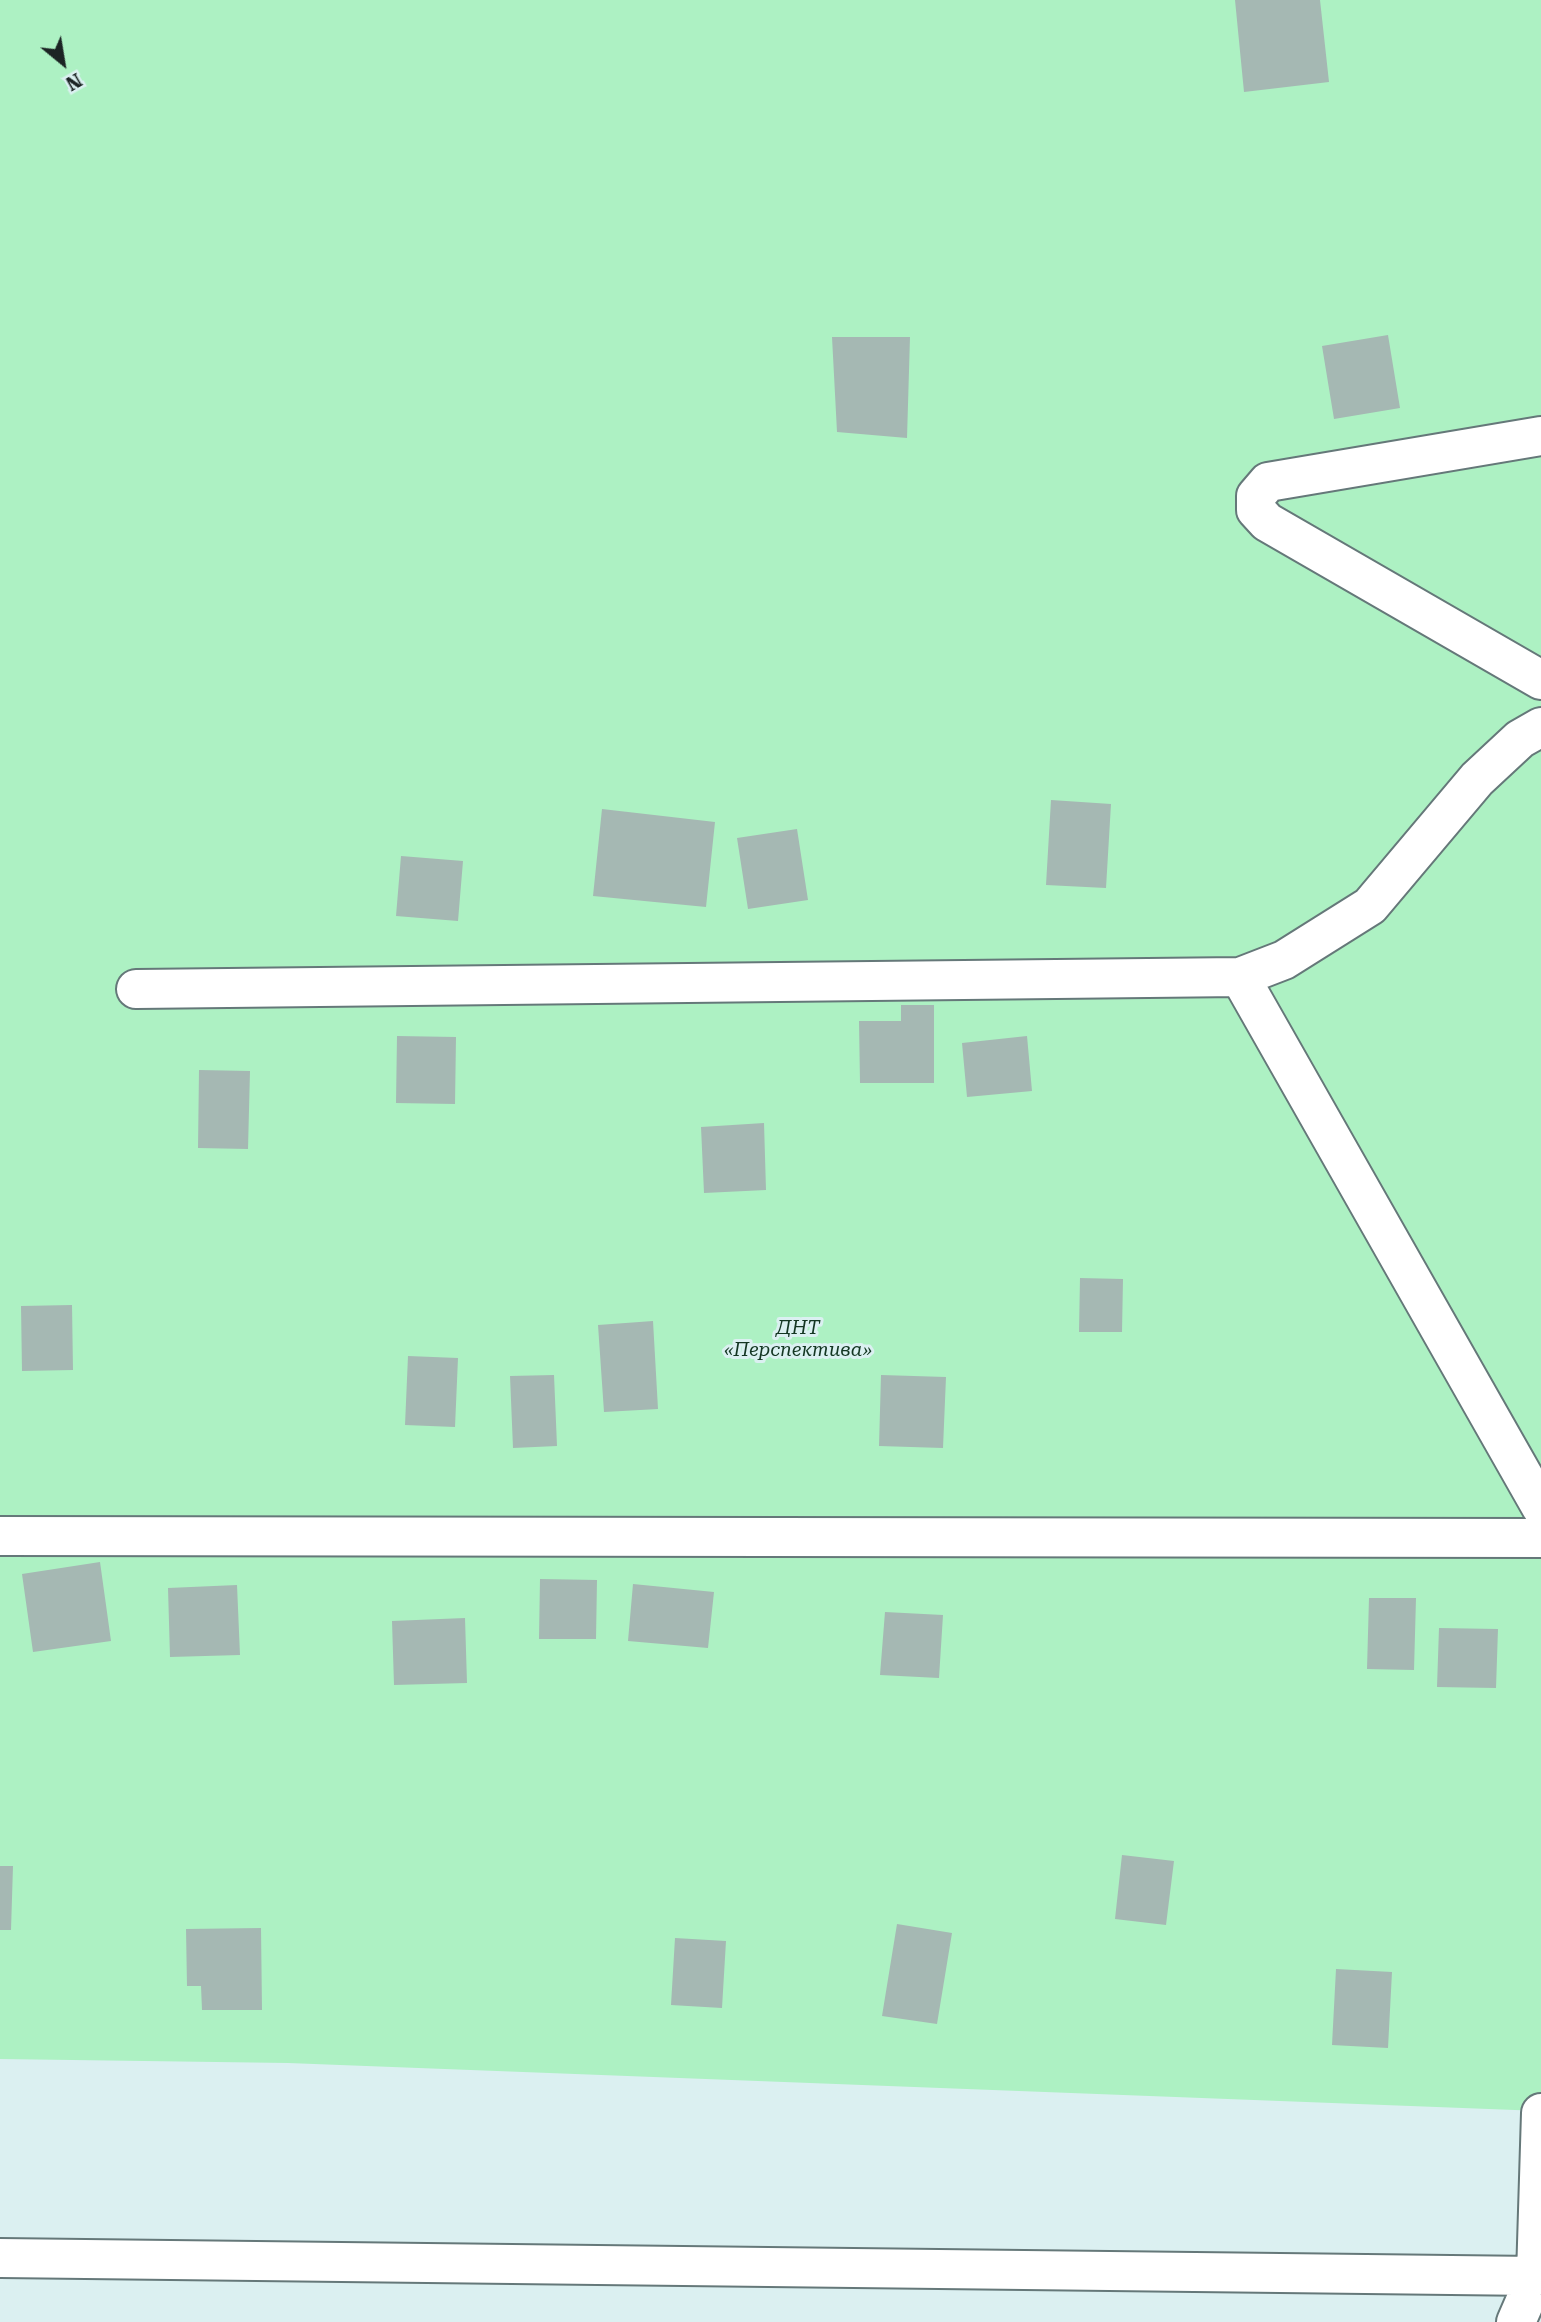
<!DOCTYPE html>
<meta charset="utf-8">
<style>
body{margin:0}
#map{position:relative;width:1541px;height:2322px;overflow:hidden;background:#dbf0f1;font-family:"Roboto Serif",serif}
canvas{display:block}
.north{position:absolute;left:28px;top:28px;width:70px;height:70px;-webkit-text-stroke:5px #dbf0f1;paint-order:stroke;rotate:150deg;font-size:19px;font-weight:700;line-height:28px;text-align:center;color:#1c2424}
.north::after{content:'';display:block;margin:auto;width:24px;height:32px;background:#1c2424;clip-path:polygon(50% 0,100% 100%,50% 72%,0 100%)}
</style>
<div id="map">
<canvas width="1541" height="2322"></canvas>
<div class="north">N</div>
</div>
<script>
const context = document.querySelector('canvas').getContext('2d');
context.lineJoin = 'round';
function fillPath(path, color) {
  context.fillStyle = color;
  context.fill(path, 'evenodd');
}
function poly(rows) {
  const path = new Path2D();
  for (const r of rows) {
    path.moveTo(r[0], r[1]);
    for (let i = 2; i < r.length; i += 2) path.lineTo(r[i], r[i + 1]);
  }
  return path;
}
function trace(path, color, width, dash) {
  context.strokeStyle = color;
  context.lineWidth = width;
  context.lineCap = dash ? 'butt' : 'round';
  context.setLineDash(dash || []);
  context.stroke(path);
}
function label(font, color, halo, rows, align = 'center') {
  context.font = font + ' "Roboto Serif",serif';
  context.lineWidth = 6;
  context.setLineDash([]);
  context.textBaseline = 'middle';
  context.strokeStyle = halo;
  context.fillStyle = color;
  for (const [text, x, y, turn = 0] of rows) {
    context.save();
    context.translate(x, y);
    context.rotate((+turn || 0) * Math.PI / 180);
    context.textAlign = isNaN(turn) ? turn : align;
    if (halo) context.strokeText(text, 0, 0);
    context.fillText(text, 0, 0);
    context.restore();
  }
}
const green = poly([
 [0,0,1541,0,1541,2111,288,2063,0,2059]
]);
const building = poly([
 [1235,0,1320,0,1329,82,1244,92],
 [1388,335,1400,408,1334,419,1322,346],
 [832,337,910,337,907,438,837,432],
 [1051,800,1111,804,1106,888,1046,885],
 [602,809,715,822,706,907,593,896],
 [797,829,808,900,748,909,737,838],
 [401,856,463,861,458,921,396,916],
 [901,1005,934,1005,934,1083,860,1083,859,1021,901,1021],
 [397,1036,456,1037,455,1104,396,1103],
 [1027,1036,1032,1091,967,1097,962,1043],
 [199,1070,250,1071,248,1149,198,1148],
 [764,1123,766,1190,704,1193,701,1127],
 [1080,1278,1123,1279,1122,1332,1079,1332],
 [72,1305,73,1370,22,1371,21,1306],
 [653,1321,658,1409,604,1412,598,1325],
 [408,1356,458,1358,455,1427,405,1425],
 [554,1375,557,1446,513,1448,510,1376],
 [881,1375,946,1377,943,1448,879,1446],
 [100,1562,111,1641,33,1652,22,1574],
 [540,1579,597,1580,596,1639,539,1639],
 [633,1584,714,1592,708,1648,628,1641],
 [237,1585,240,1655,170,1657,168,1588],
 [1369,1598,1416,1598,1414,1670,1367,1669],
 [885,1612,943,1615,939,1678,880,1675],
 [465,1618,467,1683,394,1685,392,1621],
 [1439,1628,1498,1629,1496,1688,1437,1687],
 [1122,1855,1174,1861,1166,1925,1115,1919],
 [0,1866,13,1866,11,1930,0,1930],
 [897,1924,952,1933,937,2024,882,2016],
 [261,1928,262,2010,202,2010,201,1986,187,1986,186,1929],
 [675,1938,726,1941,722,2008,671,2005],
 [1336,1969,1392,1972,1388,2048,1332,2045]
]);
const minor = poly([
 [1541,436,1268,482,1256,496,1256,510,1267,522,1541,680],
 [1240,977,1541,1507],
 [136,989,1240,977,1284,960,1370,906,1477,779,1520,739,1541,727],
 [0,1536,1541,1538],
 [0,2258,1536,2276,1541,2272],
 [1516,2322,1536,2276,1541,2113]
]);
const parkNames = [
 ["ДНТ",798,1328],
 ["«Перспектива»",798,1350]
];
fillPath(green, '#adf1c3');
fillPath(building, '#a5b8b3');
trace(minor, '#657879', 42);
trace(minor, '#fff', 38);
label('italic 19px', '#133622', '#dbf0f1', parkNames);
</script>
